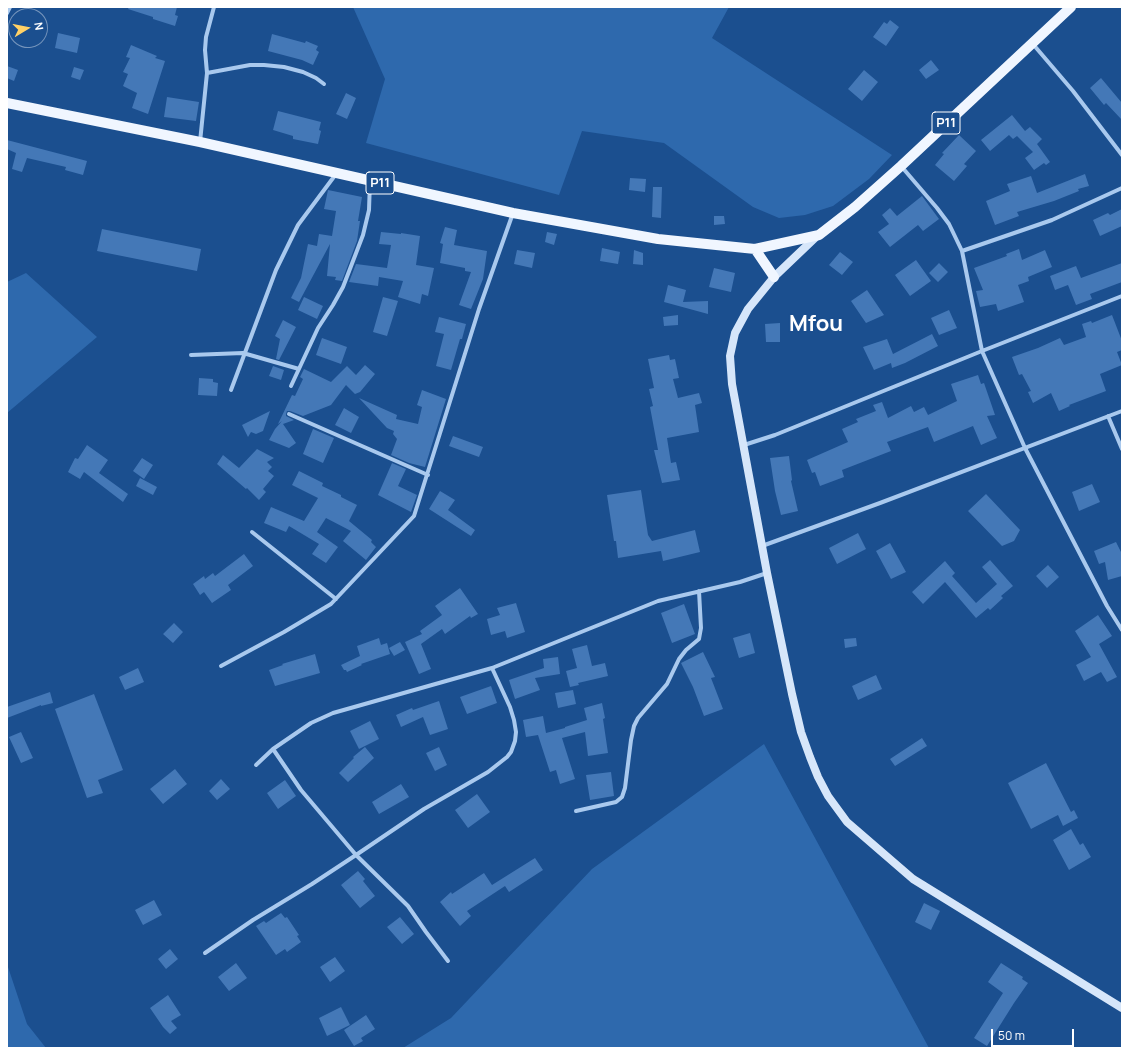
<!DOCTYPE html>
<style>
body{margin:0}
#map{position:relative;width:1129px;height:1055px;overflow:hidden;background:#1b4f8f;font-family:Manrope,sans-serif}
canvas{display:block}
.frame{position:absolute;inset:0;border:8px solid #fff;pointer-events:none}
.north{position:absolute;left:8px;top:8px;width:40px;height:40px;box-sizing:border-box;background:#1b4f8f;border:1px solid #7695bc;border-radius:50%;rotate:80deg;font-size:11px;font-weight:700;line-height:16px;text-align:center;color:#fff}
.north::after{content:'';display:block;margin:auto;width:14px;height:18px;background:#ffd166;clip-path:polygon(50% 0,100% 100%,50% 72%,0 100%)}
.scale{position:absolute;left:991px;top:1029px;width:83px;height:18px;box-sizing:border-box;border:2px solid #fff;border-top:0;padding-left:5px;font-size:12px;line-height:14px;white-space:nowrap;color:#fff;-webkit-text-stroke:3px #1b4f8f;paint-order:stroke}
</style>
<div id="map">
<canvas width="1129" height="1055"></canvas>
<div class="frame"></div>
<div class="north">N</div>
<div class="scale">50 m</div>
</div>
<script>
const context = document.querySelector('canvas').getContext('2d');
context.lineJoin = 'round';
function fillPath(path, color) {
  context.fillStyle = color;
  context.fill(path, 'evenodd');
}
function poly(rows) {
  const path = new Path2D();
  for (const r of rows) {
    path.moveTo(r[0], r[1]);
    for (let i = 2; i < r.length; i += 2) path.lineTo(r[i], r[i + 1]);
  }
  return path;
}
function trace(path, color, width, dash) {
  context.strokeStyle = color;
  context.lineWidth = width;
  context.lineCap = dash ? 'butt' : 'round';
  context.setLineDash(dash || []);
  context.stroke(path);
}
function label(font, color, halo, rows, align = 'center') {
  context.font = font + ' Manrope,sans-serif';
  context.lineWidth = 3.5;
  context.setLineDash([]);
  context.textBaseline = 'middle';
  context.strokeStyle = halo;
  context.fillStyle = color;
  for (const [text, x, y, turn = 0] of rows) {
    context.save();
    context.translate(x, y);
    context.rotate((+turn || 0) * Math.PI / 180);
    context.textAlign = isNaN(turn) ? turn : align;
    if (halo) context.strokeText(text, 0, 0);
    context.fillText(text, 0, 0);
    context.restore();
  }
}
const green = poly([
 [353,7,729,7,712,38,892,155,869,179,833,206,805,215,779,218,753,207,664,143,582,131,559,195,366,143,385,79],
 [26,273,97,337,7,413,7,282],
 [764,744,929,1048,403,1048,451,1018,592,869],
 [7,964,27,1024,46,1048,7,1048]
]);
const building = poly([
 [129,7,177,7,175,15,178,16,175,26,153,19,153,17,128,9],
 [890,20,899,27,886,46,873,37,884,22,887,24],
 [58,33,80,38,77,53,55,48],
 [272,34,305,43,306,41,318,46,316,50,319,52,313,65,302,60,268,51],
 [131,45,157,56,155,58,165,61,148,114,132,108,137,93,123,86,128,74,123,72,130,58,126,57],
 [931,60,939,70,926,79,919,70],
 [7,66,18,70,14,81,7,78],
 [74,67,84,70,80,80,71,77],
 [864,70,878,82,862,101,848,89],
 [1101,78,1122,103,1122,120,1106,103,1104,105,1090,88],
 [346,93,356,98,347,119,336,114],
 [167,97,199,102,196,121,164,117],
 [278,111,321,122,319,130,321,131,318,144,293,139,293,136,273,130],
 [1012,115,1025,131,1030,127,1042,139,1037,144,1050,162,1046,165,1044,163,1034,170,1025,158,1033,152,1017,136,1013,139,1009,135,990,151,981,140],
 [959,135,976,151,964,164,967,166,954,181,935,165,944,154,942,153],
 [7,140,87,161,83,175,65,170,66,167,27,158,22,172,12,169,16,153,7,149],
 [1085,174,1089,186,1078,189,1079,191,1054,201,1017,212,1019,216,995,225,986,201,1010,191,1007,184,1031,176,1037,193],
 [630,178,646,179,645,192,629,190],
 [653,187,662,187,661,218,652,217],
 [328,190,362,197,358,221,360,221,357,241,342,281,335,280,336,277,327,276,330,244,299,302,291,298,301,278,308,244,317,246,319,234,332,236,336,211,324,209],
 [922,196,939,219,923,231,918,225,890,247,878,232,889,224,882,215,890,208,897,216],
 [1122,209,1122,226,1100,236,1093,220,1108,213,1110,215],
 [714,216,724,216,725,224,714,225],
 [445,227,457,230,454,245,487,251,483,279,471,309,459,305,471,272,465,271,465,268,440,263,443,244,440,243],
 [102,229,201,249,197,271,97,251],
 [381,232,401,234,401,233,420,236,416,265,434,268,428,296,422,294,420,304,398,297,403,281,379,277,378,286,349,282,356,264,387,268,391,245,379,244],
 [547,232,557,234,554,245,545,242],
 [602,248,620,252,618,264,600,261],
 [1019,249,1022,260,1045,250,1052,267,1028,277,1029,281,1018,285,1024,302,998,311,996,304,980,307,976,291,983,290,974,268,1007,256,1006,254],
 [517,250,535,253,532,268,514,264],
 [634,250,643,253,643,265,633,264],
 [840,252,853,262,842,275,829,265],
 [916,260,931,281,910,296,895,275],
 [939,263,948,272,938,282,929,273],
 [1122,263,1122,282,1090,294,1092,299,1076,305,1068,285,1055,290,1050,276,1076,266,1081,278],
 [714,268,735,273,731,292,709,287],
 [668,285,686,290,683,302,708,301,708,314,664,302],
 [867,290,884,315,866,323,851,301],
 [304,297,323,306,317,319,298,310],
 [383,297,398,301,387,336,373,332],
 [949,310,957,328,939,335,931,318],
 [678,315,678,325,664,326,663,317],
 [1112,315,1122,341,1122,350,1117,352,1122,365,1100,374,1106,391,1069,405,1070,406,1059,411,1051,393,1033,403,1028,392,1031,391,1022,374,1019,375,1012,357,1038,348,1060,338,1064,345,1086,337,1082,324,1091,321,1092,323],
 [439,317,466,324,462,339,460,339,451,370,436,366,444,334,435,332],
 [283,320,296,327,279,360,276,359,280,339,275,336],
 [780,323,780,342,766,342,765,324],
 [932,334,938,346,905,363,892,368,891,363,874,370,863,347,887,339,893,354],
 [322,338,347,347,341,364,316,355],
 [669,355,670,360,675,359,679,378,673,379,678,398,699,393,702,403,695,405,699,432,667,438,671,463,676,462,680,480,662,483,654,450,658,450,650,407,653,406,649,389,654,388,648,359],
 [365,365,375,374,360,392,355,394,346,385,331,405,303,416,290,411,287,411,286,414,286,416,294,420,283,424,296,443,289,448,269,440,275,429,282,421,278,424,292,395,295,396,303,379,300,377,304,369,331,382,347,366,356,375],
 [273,366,284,370,281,380,269,376],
 [978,375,981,384,984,383,995,415,987,416,997,438,981,445,973,426,934,442,928,427,887,442,891,451,842,470,844,477,820,486,815,472,812,473,807,460,848,442,842,429,858,422,856,419,876,411,873,405,882,402,888,418,911,406,914,412,924,407,928,415,957,401,951,384],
 [199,378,213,379,213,382,218,383,217,396,198,395],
 [422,390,446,399,425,467,409,463,391,455,397,439,393,434,394,431,387,428,359,398,397,415,396,419,418,424,422,407,417,405],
 [344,408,359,417,351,433,335,425],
 [270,411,263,431,256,434,251,432,248,437,242,425],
 [313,429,334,438,323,463,303,454],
 [453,436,483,447,479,457,449,446],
 [87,445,108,460,99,473,128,494,123,502,84,472,80,479,68,472,75,458,78,459],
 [257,449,274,458,267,462,272,467,268,471,274,476,263,489,266,492,259,500,247,488,246,489,217,464,223,455,239,468],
 [789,456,792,480,791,481,798,511,781,515,775,491,770,458],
 [142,458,153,465,144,479,133,471],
 [392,463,406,469,398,486,417,495,411,512,378,495],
 [299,471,323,483,322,486,341,495,341,497,357,505,349,521,372,540,371,542,376,547,366,560,343,541,351,531,326,518,317,532,338,547,326,563,312,554,319,544,289,526,286,532,264,523,271,507,304,521,318,498,292,485],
 [140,478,157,487,153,495,136,486],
 [1092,484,1100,502,1079,511,1072,492],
 [641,490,648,535,652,541,695,530,700,552,663,561,661,551,618,558,616,541,614,541,607,495],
 [440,491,455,500,448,510,475,530,471,536,429,509],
 [986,494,1020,530,1014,541,1002,546,968,511],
 [858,533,866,549,837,564,829,548],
 [1116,542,1122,554,1122,576,1108,580,1105,562,1099,564,1094,551],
 [890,543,906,572,891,579,876,551],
 [244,554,253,566,228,585,231,590,212,603,204,592,200,595,193,584,204,576,205,579,213,573,215,576],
 [990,560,1013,586,1001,596,1003,598,990,610,988,608,976,618,945,582,923,604,912,592,945,561,955,573,952,576,976,603,997,584,982,567],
 [1048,565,1059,577,1047,588,1036,576],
 [460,588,478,614,471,618,470,616,445,634,442,629,421,644,431,669,419,674,405,642,422,634,420,631,442,615,435,606],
 [516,603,525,632,507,638,505,631,491,635,487,619,500,615,497,608],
 [684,604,695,634,672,643,661,613],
 [1098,615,1112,636,1099,644,1117,677,1107,682,1101,672,1084,681,1076,665,1091,657,1075,631],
 [174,623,183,632,173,643,163,634],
 [750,633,755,653,739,658,733,638],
 [379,638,381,645,387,643,390,654,361,664,362,665,347,672,346,670,344,670,341,665,360,656,357,646],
 [856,638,857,646,845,648,844,639],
 [400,642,405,650,394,656,389,648],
 [587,645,592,666,605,663,608,676,578,683,579,685,570,687,566,671,577,668,572,649],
 [703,652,715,677,711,678,723,709,704,716,693,687,681,663],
 [315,654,320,673,275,686,269,670,283,665,282,664],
 [558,657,560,674,535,678,540,690,515,699,509,680,544,668,543,659],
 [138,668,144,682,125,690,119,677],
 [876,675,882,689,858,700,852,686],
 [491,686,497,703,467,714,460,697],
 [573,690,576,704,558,708,555,693],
 [50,692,53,703,41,706,41,705,7,718,7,707],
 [94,694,123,770,98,780,103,793,87,798,55,709],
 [439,701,448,729,430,735,423,717,401,727,396,715,412,708,413,710],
 [602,703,605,718,603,719,608,753,588,756,585,732,562,738,575,779,560,784,556,770,550,772,538,735,526,737,523,720,543,716,546,733,565,728,565,727,587,720,584,708],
 [370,721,379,739,359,749,350,731],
 [21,732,33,758,21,763,9,737],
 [922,738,927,746,895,766,890,759],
 [365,747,374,758,348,782,339,773,354,758,353,757],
 [439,747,447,765,435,771,426,753],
 [1046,763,1071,812,1074,810,1078,818,1063,826,1058,815,1031,829,1008,783],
 [175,769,187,784,163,804,150,789],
 [611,772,614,796,590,800,586,775],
 [221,779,230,789,217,800,209,791],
 [285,780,296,796,278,809,267,793],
 [401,784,409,797,379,814,372,802],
 [477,794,490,812,468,828,455,810],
 [1071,829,1080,845,1083,843,1091,857,1069,870,1053,840],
 [535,858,543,870,509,892,505,886,467,911,471,916,460,926,440,902,451,892,452,894,484,873,492,885],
 [358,871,365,879,363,881,375,896,360,908,341,885],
 [154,900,162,915,143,925,135,910],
 [924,903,940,911,931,930,915,922],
 [281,913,285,918,287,917,299,935,297,936,301,942,287,952,285,949,276,955,256,926,264,921,266,923],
 [400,917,414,934,402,944,387,927],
 [170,949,178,959,166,969,158,959],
 [335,957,345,971,330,982,320,967],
 [236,963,247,978,229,991,218,977],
 [1001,963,1023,977,1022,979,1028,983,1014,1003,987,1046,974,1038,1003,993,988,982],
 [168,995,181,1015,171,1021,177,1028,170,1034,163,1027,150,1008],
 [341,1007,350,1025,327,1036,319,1018],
 [366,1015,375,1029,361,1038,363,1041,354,1046,344,1030]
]);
const minor = poly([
 [7,13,10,7],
 [1032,43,1073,91,1122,155],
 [207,73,250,65,264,65,284,67,303,72,316,78,324,84],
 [200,142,207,73,205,50,206,37,214,7],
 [901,166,937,208,949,224,962,251,982,351,1025,448,1107,606,1122,630],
 [962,251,1052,220,1122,188],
 [191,355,243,353,299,369],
 [291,386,318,328,333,305,343,287,363,235,369,210,370,181],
 [231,390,276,270,298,225,336,174],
 [289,414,428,475],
 [1108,416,1122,449],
 [744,445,775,435,982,351,1122,296],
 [252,532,336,599],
 [762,546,880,503,1122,411],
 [221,666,284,632,331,604,414,516,479,309,513,213],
 [256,765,273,749,311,723,333,713,492,668,658,601,740,582,767,573],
 [576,811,616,802,622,797,625,788,631,740,634,726,638,718,667,684,679,659,686,650,699,639,701,628,699,591],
 [205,953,253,920,312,884,356,855,301,790,273,749],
 [448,961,426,932,408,906,356,855,424,809,488,772,507,757,511,752,515,741,516,732,514,720,510,707,492,668]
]);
const secondary = poly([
 [818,235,774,277,748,309,735,333,730,356,732,384,767,573,792,694,801,732,810,757,818,777,828,796,847,822,913,879,1122,1008]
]);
const primary = poly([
 [7,103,200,142,513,213,658,239,755,249,819,235,855,207,901,166,1071,7],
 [755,249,774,277]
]);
const shields = [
 [946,123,28],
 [380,183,28]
];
const shieldNames = [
 ["P11",946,123],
 ["P11",380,183]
];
const townNames = [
 ["Mfou",816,325]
];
fillPath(green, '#2e69ad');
fillPath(building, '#4478b7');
trace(minor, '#a9c9ee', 4);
trace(secondary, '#d6e6fa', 8);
trace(primary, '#f0f6ff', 10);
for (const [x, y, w] of shields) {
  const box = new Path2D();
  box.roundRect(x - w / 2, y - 11, w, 22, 3);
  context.fillStyle = '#1b4f8f';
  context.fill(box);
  trace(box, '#fff', 1);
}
label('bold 13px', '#fff', null, shieldNames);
label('bold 22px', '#fff', '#1b4f8f', townNames);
</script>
